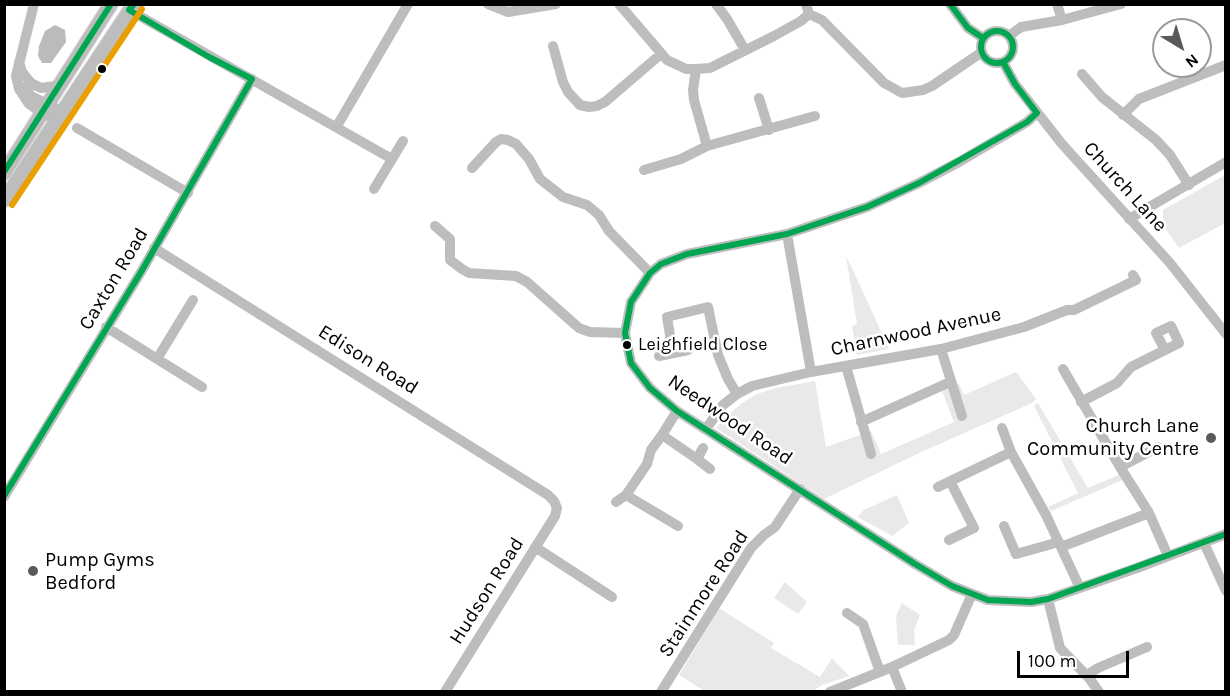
<!DOCTYPE html>
<style>
body{margin:0}
#map{position:relative;width:1230px;height:696px;overflow:hidden;background:#fff;font-family:Karla,sans-serif}
canvas{display:block}
.frame{position:absolute;inset:0;border:6px solid #000;pointer-events:none}
.north{position:absolute;left:1152px;top:18px;width:60px;height:60px;box-sizing:border-box;background:#fff;border:2px solid #999;border-radius:50%;rotate:142deg;font-size:16px;font-weight:700;line-height:24px;text-align:center;color:#000}
.north::after{content:'';display:block;margin:auto;width:21px;height:27px;background:#595959;clip-path:polygon(50% 0,100% 100%,50% 72%,0 100%)}
.scale{position:absolute;left:1017px;top:651px;width:112px;height:27px;box-sizing:border-box;border:3px solid #000;border-top:0;padding-left:8px;font-size:18px;line-height:21px;white-space:nowrap;color:#000;-webkit-text-stroke:4px #fff;paint-order:stroke}
</style>
<div id="map">
<canvas width="1230" height="696"></canvas>
<div class="frame"></div>
<div class="north">N</div>
<div class="scale">100 m</div>
</div>
<script>
const context = document.querySelector('canvas').getContext('2d');
context.lineJoin = 'round';
function fillPath(path, color) {
  context.fillStyle = color;
  context.fill(path, 'evenodd');
}
function poly(rows) {
  const path = new Path2D();
  for (const r of rows) {
    if (r.length === 3) {
      path.moveTo(r[0] + r[2], r[1]);
      path.arc(r[0], r[1], r[2], 0, 2 * Math.PI);
      continue;
    }
    path.moveTo(r[0], r[1]);
    for (let i = 2; i < r.length; i += 2) path.lineTo(r[i], r[i + 1]);
  }
  return path;
}
function trace(path, color, width, dash) {
  context.strokeStyle = color;
  context.lineWidth = width;
  context.lineCap = dash ? 'butt' : 'round';
  context.setLineDash(dash || []);
  context.stroke(path);
}
function label(font, color, halo, rows, align = 'center') {
  context.font = font + ' Karla,sans-serif';
  context.lineWidth = 5;
  context.setLineDash([]);
  context.textBaseline = 'middle';
  context.strokeStyle = halo;
  context.fillStyle = color;
  for (const [text, x, y, turn = 0] of rows) {
    context.save();
    context.translate(x, y);
    context.rotate((+turn || 0) * Math.PI / 180);
    context.textAlign = isNaN(turn) ? turn : align;
    if (halo) context.strokeText(text, 0, 0);
    context.fillText(text, 0, 0);
    context.restore();
  }
}
const green = poly([
 [1225,175,1225,223,1179,248,1163,225,1163,210],
 [846,256,852,268,889,349,857,355,852,326,857,324],
 [1016,372,1036,399,1032,403,917,454,824,499,716,428,725,418,742,403,757,394,776,388,815,381,826,447,871,431,881,454,954,422,942,391,959,384,964,395],
 [1038,403,1088,488,1121,474,1125,479,1051,511,1048,507,1078,493,1034,406],
 [897,495,909,523,892,536,858,517,864,510],
 [785,582,807,602,798,614,774,598],
 [902,603,920,615,914,630,915,645,898,645,896,616],
 [719,608,774,643,771,648,820,677,832,658,849,676,822,685,813,691,706,692,679,675]
]);
const water = poly([
 [55,25,65,30,66,42,51,63,42,63,38,56,39,46,45,31]
]);
const minor = poly([
 [34,4,16,76,19,89,29,104,43,114,58,120],
 [488,4,508,12,556,4],
 [619,4,667,60,686,69,696,69,710,68,774,36,801,21,809,14],
 [716,4,727,19,745,50],
 [806,4,809,14,822,20,884,83,902,93,923,90,932,86,982,52],
 [950,4,968,28,983,38],
 [1057,4,1062,20],
 [129,10,392,159],
 [997,47,16],
 [1009,36,1021,27,1062,20,1121,4],
 [553,46,563,82,568,92,580,105,589,107,597,106,605,102,661,54],
 [19,62,22,72,31,83,41,88,55,86,62,81],
 [1003,62,1015,84,1062,144,1170,263,1226,334],
 [696,69,693,90,694,100,707,146],
 [1082,74,1102,97,1156,140,1170,155,1189,185],
 [25,87,31,96,63,112],
 [759,98,769,130],
 [1037,113,1027,122,959,162,919,183,867,207,787,234,687,254,661,264,650,273,631,302,625,333,631,363,650,388,677,411,915,564,952,586,988,600,1031,602,1048,599,1137,568,1226,534],
 [1123,115,1139,99,1226,65],
 [337,126,408,4],
 [77,128,188,193],
 [472,168,496,142,501,139,508,140,516,144,529,159,540,179,563,197,587,205,599,215,609,231,650,273],
 [644,170,681,159,707,146,815,116],
 [374,189,403,141],
 [1129,219,1226,162],
 [435,226,450,239,450,260,462,269,469,273,516,276,527,282,579,328,590,332,625,333],
 [787,234,811,372],
 [154,248,548,495,554,501,557,508,555,516,445,692],
 [106,327,202,387],
 [941,349,962,416],
 [673,353,667,317,708,307,718,355,728,379,737,394],
 [659,356,688,350],
 [157,359,193,300],
 [846,366,871,454],
 [1063,369,1120,467],
 [1081,402,1117,383,1131,367,1179,343,1171,326,1156,333,1165,350],
 [677,411,662,435,697,459,703,448],
 [861,422,950,382],
 [1002,428,1011,452,1046,515,1080,588],
 [706,429,723,405,737,394,752,386,811,372,941,349,1024,327,1067,310,1074,310,1136,280,1133,275],
 [662,435,651,450,647,464,626,495,678,526],
 [1158,447,1120,467,1149,513,1168,556],
 [697,459,710,469],
 [938,487,1011,452],
 [4,497,141,272,252,79],
 [616,502,626,495],
 [1004,526,1016,554,1059,542],
 [949,540,974,528,950,481],
 [1204,543,1226,591],
 [535,547,612,597],
 [1061,547,1149,513],
 [1048,599,1060,648,1089,678,1099,692],
 [847,613,863,624,880,672],
 [892,667,902,692],
 [1087,675,1098,668,1147,647],
 [661,692,751,548,764,535,775,527,800,489],
 [830,692,892,667,949,640,954,635,972,594]
]);
const major = poly([
 [4,173,111,4],
 [4,200,134,4]
]);
const bus1 = poly([
 [950,4,968,28,983,38],
 [997,47,16],
 [1003,62,1015,84,1037,113,1027,122,919,183,867,207,787,234,687,254,661,264,650,273,631,302,625,333,631,363,650,388,677,411,915,564,952,586,988,600,1031,602,1048,599,1226,534],
 [4,172,111,4],
 [4,496,141,272,252,79,209,57,129,10,134,4]
]);
const bus2 = poly([
 [12,205,142,9]
]);
const markers = [
 [102,69,5,"#000"],
 [627,345,5,"#000"],
 [1211,438,6,"#595959"],
 [33,571,6,"#595959"]
];
const busNames = [
 ["Leighfield Close",638,345]
];
const streetNames = [
 ["Church Lane",1125,187,48],
 ["Caxton Road",114,279,-59],
 ["Charnwood Avenue",916,332,-12],
 ["Edison Road",368,360,32],
 ["Needwood Road",730,420,34],
 ["Hudson Road",487,591,-58],
 ["Stainmore Road",704,594,-57]
];
const poiNames = [
 ["Church Lane",1199,426],
 ["Community Centre",1199,449],
 ["Pump Gyms",45,560,"left"],
 ["Bedford",45,583,"left"]
];
fillPath(green, '#e9e9e9');
fillPath(water, '#bbb');
trace(major, '#dbdbdb', 16);
trace(minor, '#bdbdbd', 10);
trace(major, '#bdbdbd', 14);
trace(bus1, '#00a651', 6);
trace(bus2, '#eb9e00', 6);
for (const [x, y, r, color] of markers) {
  const dot = new Path2D();
  dot.arc(x, y, r, 0, 2 * Math.PI);
  context.fillStyle = color;
  context.fill(dot);
  trace(dot, '#fff', 2);
}
label('18px', '#000', '#fff', busNames, 'left');
label('20px', '#000', '#fff', streetNames);
label('20px', '#000', '#fff', poiNames, 'right');
</script>
